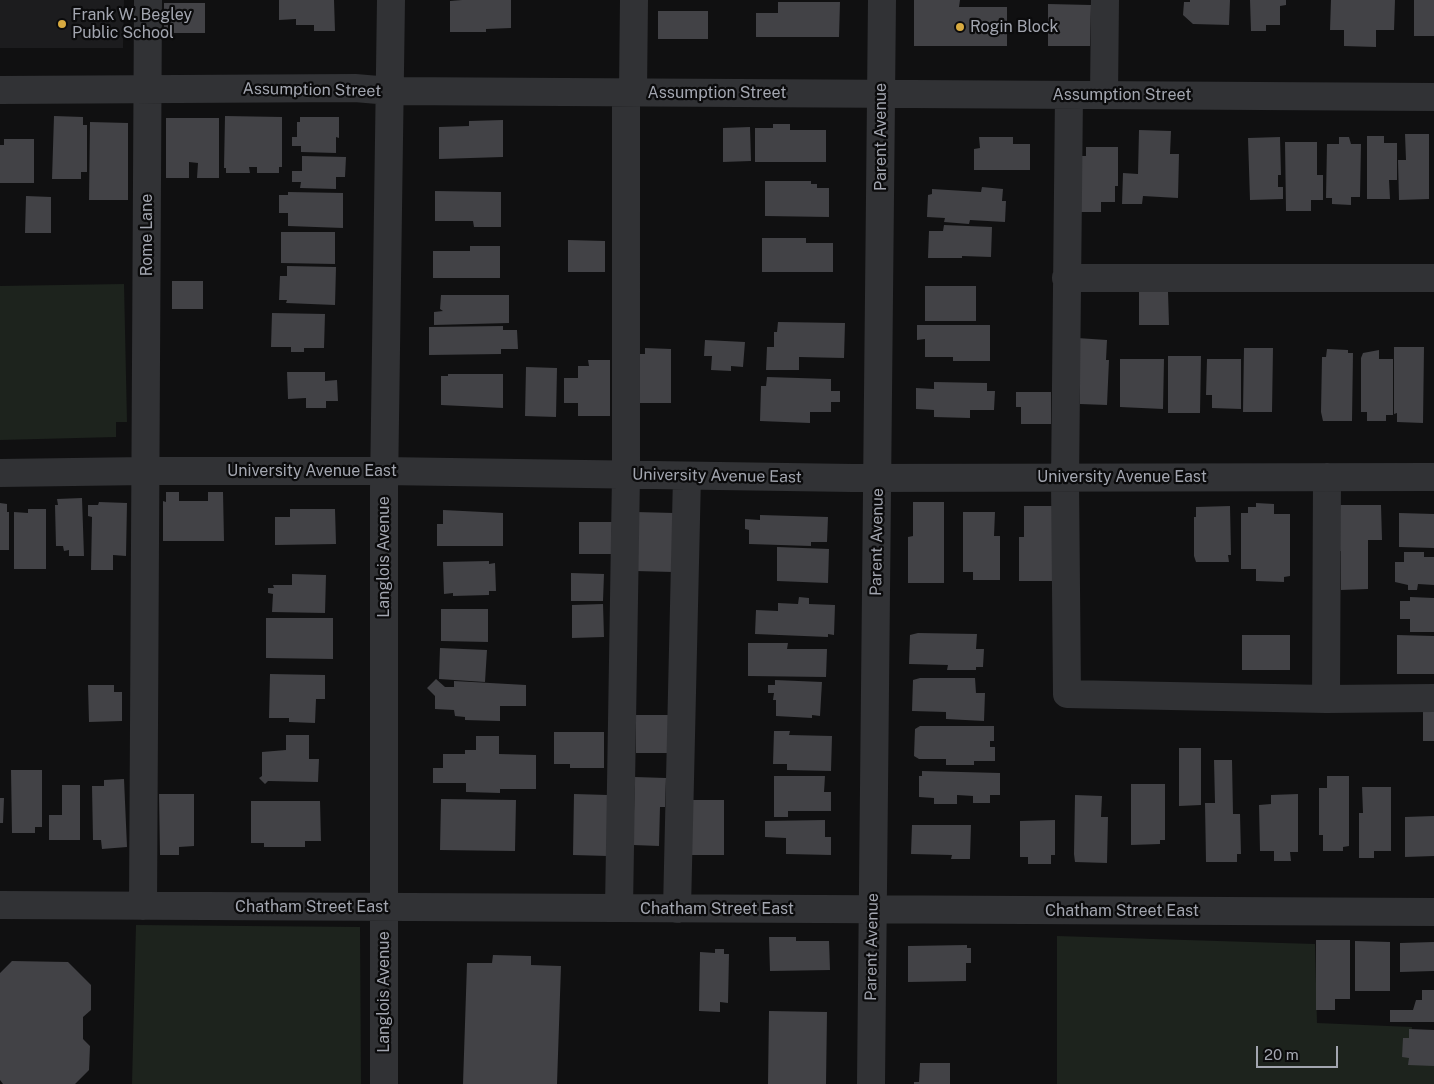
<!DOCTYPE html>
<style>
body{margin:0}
#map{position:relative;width:1434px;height:1084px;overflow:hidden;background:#101011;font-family:"Public Sans",sans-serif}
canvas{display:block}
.scale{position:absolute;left:1256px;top:1046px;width:82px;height:22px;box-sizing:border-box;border:2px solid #a3a6b0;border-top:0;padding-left:6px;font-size:15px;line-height:18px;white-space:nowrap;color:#a3a6b0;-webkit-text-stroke:4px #0b0b0c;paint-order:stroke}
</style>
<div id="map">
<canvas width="1434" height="1084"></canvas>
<div class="scale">20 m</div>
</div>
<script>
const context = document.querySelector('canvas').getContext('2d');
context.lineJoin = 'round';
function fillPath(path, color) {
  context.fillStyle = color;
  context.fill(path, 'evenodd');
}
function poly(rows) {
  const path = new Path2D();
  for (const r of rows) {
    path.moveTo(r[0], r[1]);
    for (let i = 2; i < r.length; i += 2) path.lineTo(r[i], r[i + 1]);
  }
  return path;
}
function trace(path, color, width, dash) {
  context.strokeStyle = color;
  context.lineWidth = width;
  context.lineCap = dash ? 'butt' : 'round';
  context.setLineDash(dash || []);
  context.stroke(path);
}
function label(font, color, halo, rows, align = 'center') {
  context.font = font + ' "Public Sans",sans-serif';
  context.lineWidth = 4.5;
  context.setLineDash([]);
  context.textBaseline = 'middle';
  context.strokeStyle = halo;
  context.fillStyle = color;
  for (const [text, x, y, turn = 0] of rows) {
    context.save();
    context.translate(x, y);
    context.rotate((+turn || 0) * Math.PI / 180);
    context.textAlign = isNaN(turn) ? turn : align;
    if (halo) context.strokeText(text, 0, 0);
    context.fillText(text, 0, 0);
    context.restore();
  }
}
const built = poly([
 [0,0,124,0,123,48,0,48]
]);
const green = poly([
 [124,284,127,422,116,422,116,437,0,440,0,286],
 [136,925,360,927,361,1084,132,1084],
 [1057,936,1315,944,1317,1023,1412,1027,1411,1053,1434,1053,1434,1084,1057,1084]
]);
const building = poly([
 [279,0,334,0,335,31,314,31,314,25,296,25,296,19,279,20],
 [462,0,511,0,511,28,486,29,486,32,450,32,450,1],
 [914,0,960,0,959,7,1007,7,1007,46,914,46],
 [1190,0,1230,0,1229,25,1193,24,1183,15,1184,2,1190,2],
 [1250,0,1286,0,1286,5,1280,6,1280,25,1266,25,1266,31,1251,31],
 [1331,0,1395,0,1394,30,1376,30,1376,47,1344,46,1344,30,1330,30],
 [1414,0,1434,0,1434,36,1414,36],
 [778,2,840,2,839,37,756,37,756,13,778,13],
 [164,3,205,3,205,33,164,33],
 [1048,4,1091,5,1090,46,1048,46],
 [658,11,708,11,708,39,658,39],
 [54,116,83,117,83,125,87,125,87,172,81,172,81,179,52,179],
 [225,116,282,117,282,167,279,167,279,173,257,173,257,167,249,167,250,173,226,173,226,168,224,168],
 [300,117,339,117,339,138,336,137,336,153,301,152,301,146,292,146,292,137,297,137,297,122,300,122],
 [166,118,219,118,219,178,197,178,198,163,189,162,189,178,166,178],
 [503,120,503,157,439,159,439,127,469,126,469,121],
 [90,122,128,123,128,200,89,200],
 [773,124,790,124,790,130,826,130,826,162,755,162,755,128,773,128],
 [750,127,751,161,723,162,723,128],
 [1139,130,1171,131,1170,154,1179,154,1178,198,1143,196,1142,204,1122,204,1123,173,1138,174],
 [1405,134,1429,134,1429,199,1399,200,1398,160,1406,160],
 [1367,136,1384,136,1384,143,1397,143,1397,180,1389,180,1390,199,1367,199],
 [979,137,1013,137,1013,144,1030,144,1030,170,974,170,974,149,980,148],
 [1280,137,1281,175,1278,175,1278,187,1283,187,1283,199,1250,200,1248,138],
 [1339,137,1349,137,1351,144,1361,144,1360,197,1351,197,1351,205,1332,204,1332,198,1326,198,1327,144,1339,144],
 [4,139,34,139,34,183,0,183,0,145,4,145],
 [1285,142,1317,142,1317,175,1323,175,1323,200,1311,200,1311,211,1286,211],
 [1086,147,1118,147,1118,186,1115,186,1115,202,1101,202,1101,212,1078,212,1079,156,1086,156],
 [302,156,346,157,345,177,336,177,336,189,300,188,301,182,292,182,292,171,302,171],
 [765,181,811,181,811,184,817,184,817,188,829,188,829,217,765,216],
 [982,187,1003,189,1002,201,1006,201,1005,222,970,220,969,224,944,222,945,218,927,217,928,195,932,194,932,189,981,192],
 [435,191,501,192,501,227,474,227,473,221,435,221],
 [288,192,343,193,343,228,288,226,288,213,279,213,279,195,288,195],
 [26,196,51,197,51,233,25,233],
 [944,225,992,227,991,257,962,256,962,258,928,258,929,231,943,231],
 [281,232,335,232,335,264,281,263],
 [762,238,806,238,806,243,833,243,833,272,762,272],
 [568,240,605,241,605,272,568,272],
 [470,246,500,246,500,278,433,278,433,251,470,251],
 [287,266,336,267,335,305,286,303,287,300,279,300,280,276,287,276],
 [172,281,203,281,203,309,172,309],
 [925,286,976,286,976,321,925,321],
 [1139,292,1168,292,1169,325,1139,325],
 [441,295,509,295,509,323,434,325,434,312,443,311,440,309],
 [272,313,325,314,324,348,304,348,304,352,291,352,291,347,271,347],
 [778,322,845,323,844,358,799,357,799,370,766,370,767,347,774,347,774,332,777,332],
 [917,325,990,325,990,361,953,361,953,357,925,357,925,339,917,340],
 [503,326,503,330,517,330,518,349,501,349,501,354,429,355,429,327],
 [1077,338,1107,340,1106,360,1109,360,1107,405,1080,404,1080,386,1075,385],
 [705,340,745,342,743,367,731,366,731,371,711,370,712,356,704,356],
 [1394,347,1424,347,1423,423,1397,422,1397,413,1394,414],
 [645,348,671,349,671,403,635,403,636,354,645,354],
 [1244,348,1273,348,1272,412,1243,412],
 [1327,349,1348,350,1348,353,1353,353,1352,421,1323,421,1321,412,1322,357,1326,357],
 [1379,350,1379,359,1393,359,1393,415,1386,415,1386,421,1367,421,1367,412,1361,412,1361,358,1363,353],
 [1168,356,1201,356,1200,413,1168,413],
 [1120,359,1164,359,1163,409,1120,407],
 [1207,359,1241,359,1241,409,1212,408,1212,395,1206,395],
 [588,360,610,360,610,416,578,416,578,403,564,403,564,378,578,378,578,366,589,366],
 [526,367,557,368,556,417,525,416],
 [287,372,325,372,325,381,337,380,338,401,326,401,326,408,306,408,306,398,288,399],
 [448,374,503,374,503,408,441,405,441,376,448,376],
 [767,377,831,379,831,391,840,391,840,402,831,402,831,412,810,412,810,423,760,421,761,386,766,386],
 [934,382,987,383,987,391,995,391,994,410,970,410,970,418,934,417,934,410,916,409,916,388,934,389],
 [1016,392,1051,392,1051,424,1021,424,1021,407,1016,407],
 [166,492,179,492,179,501,208,501,208,492,223,492,224,541,163,541,163,501,166,502],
 [82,498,84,556,69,556,69,550,64,551,63,546,56,546,55,505,58,505,57,499],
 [99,502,127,503,126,556,113,555,113,570,91,570,92,517,88,516,88,505,98,505],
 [913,502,944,502,944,583,908,583,908,537,913,536],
 [0,503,7,504,7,512,9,512,9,550,0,550],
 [1256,503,1274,504,1274,514,1290,514,1290,576,1284,577,1284,582,1256,581,1256,569,1241,569,1241,513,1248,513,1248,507,1256,507],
 [1335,505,1381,505,1382,540,1368,540,1368,589,1341,590,1341,551,1336,551],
 [1024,506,1055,506,1053,581,1019,581,1019,537,1024,537],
 [1230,506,1231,555,1228,555,1229,562,1196,562,1194,556,1194,517,1196,517,1196,507],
 [28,509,46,509,46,569,14,569,14,512,28,513],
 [290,509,335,509,336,544,275,545,275,517,290,517],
 [443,510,503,513,503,546,437,546,437,524,443,524],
 [636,512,674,513,673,572,635,571],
 [963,512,995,512,994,536,1000,536,1000,580,973,580,973,572,963,572],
 [1399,513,1434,514,1434,548,1399,547],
 [760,515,828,517,827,542,811,542,811,546,749,544,749,530,745,529,745,519,760,520],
 [579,522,612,522,611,554,579,554],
 [777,547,829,549,828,583,777,581],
 [1404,552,1424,552,1424,557,1434,557,1434,585,1418,584,1417,590,1408,590,1408,585,1395,582,1395,562,1404,562],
 [489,561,489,564,495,563,496,591,489,591,489,595,453,596,453,593,444,594,443,562],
 [571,573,604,574,603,601,571,601],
 [292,574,326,575,325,613,272,612,273,594,268,593,268,588,274,588,273,585,292,585],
 [799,597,809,598,809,604,835,605,834,635,828,634,828,637,755,634,756,610,778,611,778,603,798,604],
 [1410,597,1434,598,1434,632,1410,632,1410,619,1400,619,1400,601,1410,601],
 [603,604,604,637,572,638,572,605],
 [441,609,488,609,488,642,441,641],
 [266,618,333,618,333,659,266,658],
 [918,633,977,634,976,649,984,649,983,667,976,667,976,670,947,670,948,665,909,664,910,635],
 [1242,635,1290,635,1290,670,1242,670],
 [1397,635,1434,636,1434,674,1397,674],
 [748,643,788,643,787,649,827,649,826,677,748,676],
 [440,648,487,650,485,682,439,679],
 [270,674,325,675,325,699,316,699,315,723,289,722,289,718,269,718],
 [920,678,975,678,976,693,985,693,984,721,946,719,946,712,912,711,913,680],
 [436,679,445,687,454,687,454,681,526,685,526,706,500,706,500,721,465,720,465,717,455,716,454,710,435,709,435,696,427,688],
 [775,680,822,682,820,716,812,715,812,718,776,716,776,700,773,700,774,693,768,693,768,685,775,685],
 [88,685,114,685,114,692,122,692,122,721,89,722],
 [1423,708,1434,708,1434,741,1423,741],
 [636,715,671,715,671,753,636,753],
 [920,726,994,726,994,741,990,741,990,747,995,747,995,761,974,761,974,765,946,765,946,759,919,759,914,756,915,729],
 [774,731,790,731,789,735,832,736,831,771,787,770,787,764,773,764],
 [554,732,604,732,604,768,570,768,570,764,554,764],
 [286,735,309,735,309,759,319,759,318,782,268,781,265,784,259,778,262,776,262,752,286,750],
 [476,736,499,736,499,754,536,755,536,789,500,789,500,793,466,792,466,783,433,783,433,768,443,768,443,754,465,754,465,750,476,750],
 [1179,748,1201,748,1201,805,1179,806],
 [1214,760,1232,760,1233,814,1240,814,1241,854,1237,854,1237,862,1206,862,1205,803,1215,803],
 [11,770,42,770,42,827,35,827,35,833,12,833],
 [922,771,1000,773,1000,795,990,795,990,803,973,803,973,796,957,795,957,804,934,804,934,798,919,797,919,776,922,776],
 [774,776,825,776,824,792,831,792,831,811,788,811,788,817,774,817],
 [1327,776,1349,776,1349,846,1343,847,1343,851,1323,851,1323,835,1319,835,1319,788,1327,788],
 [635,777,666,778,665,807,660,807,659,846,633,845],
 [124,779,127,847,102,849,101,840,93,840,92,786,104,786,104,780],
 [1131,784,1165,784,1165,840,1160,840,1160,844,1131,845],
 [62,785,80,785,80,840,49,840,49,815,62,815],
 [1362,787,1391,787,1391,851,1374,851,1374,858,1359,858,1359,813,1363,813],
 [159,794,194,794,194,846,179,847,179,855,160,855],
 [574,794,608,795,608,856,573,855],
 [1298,794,1298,852,1290,852,1291,861,1274,861,1274,851,1260,851,1259,805,1271,804,1271,795],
 [1075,795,1102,796,1101,817,1108,817,1107,863,1075,862,1074,854],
 [0,798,4,798,3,823,0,823],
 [441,799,516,800,515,851,440,850],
 [690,800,724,800,724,855,690,855],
 [251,801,320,801,321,841,305,841,305,847,264,847,264,843,251,843],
 [1434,816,1434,856,1405,857,1405,817],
 [825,820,825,837,831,837,831,855,786,854,786,838,765,837,765,821],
 [1055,820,1055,855,1051,855,1051,864,1028,864,1028,857,1020,857,1020,821],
 [912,825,971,825,970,859,951,859,952,855,911,854],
 [769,937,796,937,796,941,829,941,830,970,770,971],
 [1316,940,1350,940,1350,999,1335,999,1335,1010,1316,1010],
 [1355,941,1390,942,1390,991,1355,991],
 [1434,942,1434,971,1400,972,1400,943],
 [967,945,967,948,971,948,971,963,966,963,966,981,908,982,908,946],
 [715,949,724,949,724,954,729,954,728,1003,720,1002,720,1012,699,1011,700,952,715,953],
 [493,955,531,956,531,965,561,966,557,1084,463,1084,467,963,492,963],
 [12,961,68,962,91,985,91,1010,83,1017,83,1039,90,1046,89,1070,75,1084,3,1084,0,1080,0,973],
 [1422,990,1434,990,1434,1022,1390,1022,1390,1010,1413,1010,1416,1000,1422,1000],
 [769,1011,827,1012,826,1084,768,1084],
 [1409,1029,1434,1030,1434,1066,1408,1065,1409,1058,1402,1057,1403,1038,1409,1038],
 [920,1063,950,1063,950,1084,914,1084,914,1082,919,1082]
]);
const minor = poly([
 [0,90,355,88,390,91,1434,97],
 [633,92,634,0],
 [1069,95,1065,482,1067,694,1326,699,1434,698],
 [1104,95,1105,0],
 [1066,278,1434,278],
 [0,473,146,471,384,471,853,478,1434,477],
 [1326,699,1327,477],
 [0,905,1434,912],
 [143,906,148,0],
 [619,908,626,475,626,92],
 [677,909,687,476],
 [384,1084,384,489,391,0],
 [871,1084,882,0]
]);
const markers = [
 [62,24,5,"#d8aa40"],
 [960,27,5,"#d8aa40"]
];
const poiNames = [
 ["Frank W. Begley",72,15],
 ["Public School",72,33],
 ["Rogin Block",970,27]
];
const streetNames = [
 ["Assumption Street",312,90,1],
 ["Assumption Street",717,93],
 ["Assumption Street",1122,95],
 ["Parent Avenue",881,137,-90],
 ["Rome Lane",147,235,-90],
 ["University Avenue East",312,471],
 ["University Avenue East",717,476,1],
 ["University Avenue East",1122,477],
 ["Parent Avenue",877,542,-89],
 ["Langlois Avenue",384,557,-90],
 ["Chatham Street East",312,907],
 ["Chatham Street East",717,909],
 ["Chatham Street East",1122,911],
 ["Parent Avenue",872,947,-89],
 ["Langlois Avenue",384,992,-90]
];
fillPath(built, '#1c1c1e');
fillPath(green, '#1d231d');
fillPath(building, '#424246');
trace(minor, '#313235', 28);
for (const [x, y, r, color] of markers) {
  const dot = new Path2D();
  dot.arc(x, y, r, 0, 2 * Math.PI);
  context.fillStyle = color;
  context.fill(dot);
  trace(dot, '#0b0b0c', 2);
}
label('16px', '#a3a6b0', '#0b0b0c', poiNames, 'left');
label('16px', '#a3a6b0', '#0b0b0c', streetNames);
</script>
